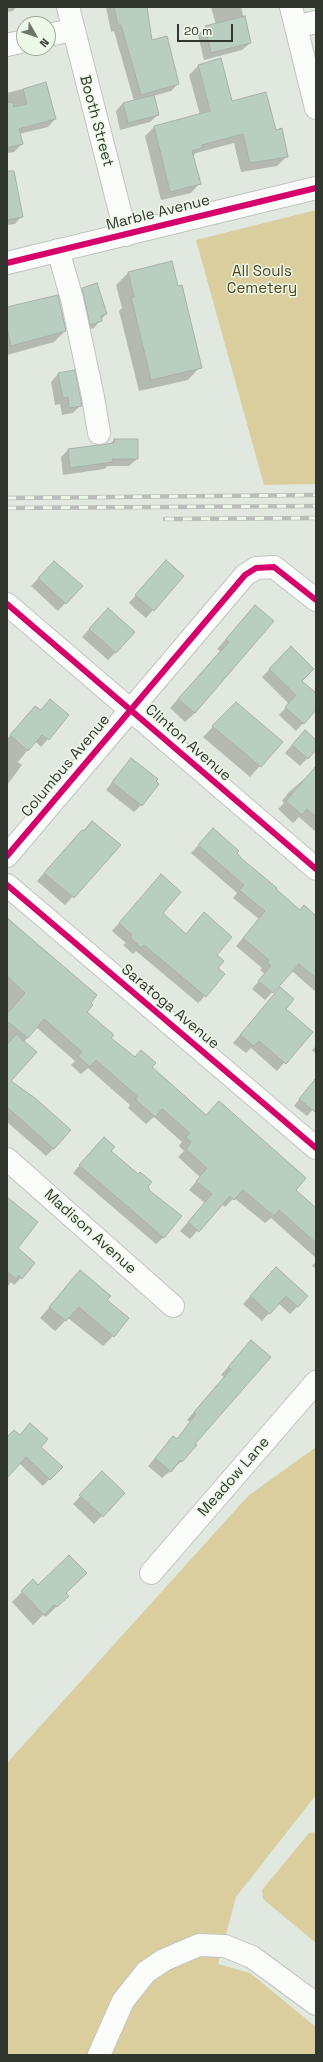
<!DOCTYPE html>
<style>
body{margin:0}
#map{position:relative;width:323px;height:2062px;overflow:hidden;background:#e1e8df;font-family:"Space Grotesk",sans-serif}
canvas{display:block}
.frame{position:absolute;inset:0;border:8px solid #31362f;pointer-events:none}
.north{position:absolute;left:16px;top:16px;width:40px;height:40px;box-sizing:border-box;background:#edf9e8;border:1px solid #a2ab9e;border-radius:50%;rotate:129deg;font-size:11px;font-weight:700;line-height:16px;text-align:center;color:#31362f}
.north::after{content:'';display:block;margin:auto;width:14px;height:18px;background:#6f746d;clip-path:polygon(50% 0,100% 100%,50% 72%,0 100%)}
.scale{position:absolute;left:177px;top:24px;width:56px;height:18px;box-sizing:border-box;border:2px solid #31362f;border-top:0;padding-left:5px;font-size:12px;line-height:14px;white-space:nowrap;color:#31362f;-webkit-text-stroke:3px #edf9e8;paint-order:stroke}
</style>
<div id="map">
<canvas width="323" height="2062"></canvas>
<div class="frame"></div>
<div class="north">N</div>
<div class="scale">20 m</div>
</div>
<script>
const context = document.querySelector('canvas').getContext('2d');
context.lineJoin = 'round';
function fillPath(path, color) {
  context.fillStyle = color;
  context.fill(path, 'evenodd');
}
function poly(rows) {
  const path = new Path2D();
  for (const r of rows) {
    path.moveTo(r[0], r[1]);
    for (let i = 2; i < r.length; i += 2) path.lineTo(r[i], r[i + 1]);
  }
  return path;
}
function trace(path, color, width, dash) {
  context.strokeStyle = color;
  context.lineWidth = width;
  context.lineCap = dash ? 'butt' : 'round';
  context.setLineDash(dash || []);
  context.stroke(path);
}
function label(font, color, halo, rows, align = 'center') {
  context.font = font + ' "Space Grotesk",sans-serif';
  context.lineWidth = 3;
  context.setLineDash([]);
  context.textBaseline = 'middle';
  context.strokeStyle = halo;
  context.fillStyle = color;
  for (const [text, x, y, turn = 0] of rows) {
    context.save();
    context.translate(x, y);
    context.rotate((+turn || 0) * Math.PI / 180);
    context.textAlign = isNaN(turn) ? turn : align;
    if (halo) context.strokeText(text, 0, 0);
    context.fillText(text, 0, 0);
    context.restore();
  }
}
const green = poly([
 [316,210,316,484,264,485,196,240],
 [316,1447,316,1795,236,1897,218,1964,250,1973,316,2027,316,2055,7,2055,7,1763,248,1496],
 [316,1832,316,1943,263,1899,262,1890,309,1833]
]);
const shadow = poly([
 [7,7,16,7,13,11,7,12],
 [106,7,146,7,152,42,178,84,171,91,153,96,158,115,150,122,120,130,116,111,123,103,134,101,114,31,111,32],
 [211,7,241,7,250,43,242,50,204,60,198,35,205,27,216,25],
 [220,59,232,102,275,131,287,156,277,166,241,172,234,143,196,153,193,156,200,183,191,193,161,200,145,136,154,127,200,115,189,75,198,66],
 [46,83,55,119,48,127,19,134,22,144,14,152,7,153,7,93],
 [7,195,22,216,15,224,7,225],
 [129,272,177,287,200,367,188,380,139,391,119,311,122,308,116,285],
 [82,288,106,314,94,328,83,331,75,296],
 [7,309,65,331,54,342,7,355],
 [58,374,81,405,73,413,62,415,60,404,55,405,51,382],
 [114,440,137,459,129,466,108,466,104,469,63,475,61,457,68,450,110,444],
 [47,569,81,586,58,611,31,586],
 [159,569,183,576,146,618,129,603],
 [255,606,195,713,185,722,170,708,220,651,217,649],
 [100,617,116,652,108,660,82,637],
 [291,648,301,681,316,694,316,709,296,731,279,715,289,704,262,677],
 [236,703,281,742,250,777,203,737],
 [35,707,40,711,68,715,41,747,35,741,18,762,22,765,7,785,7,739],
 [297,739,316,741,316,749,300,766,285,753],
 [124,767,141,805,134,812,106,790],
 [316,769,316,832,299,817,293,823,278,809,284,803,282,801,289,792],
 [92,822,119,845,65,905,37,881,74,839],
 [206,837,235,853,299,911,316,917,316,992,292,971,265,1000,252,989,265,974,260,970,262,968,236,946,259,919,233,898,237,893,191,853],
 [161,875,161,913,186,934,197,921,215,955,216,968,205,996,198,1003,136,951,133,954,123,945,126,943,112,931],
 [7,917,50,958,90,1003,86,1012,110,1038,135,1058,151,1067,316,1210,316,1258,271,1218,265,1223,234,1198,225,1207,221,1204,190,1239,180,1231,205,1203,189,1190,200,1177,178,1157,184,1151,179,1146,182,1142,154,1117,146,1124,128,1108,130,1105,88,1068,81,1074,71,1065,75,1061,36,1027,24,1042,10,1081,54,1148,46,1156,7,1122],
 [280,988,284,1009,311,1032,277,1071,251,1048,246,1053,233,1043],
 [316,1046,316,1054,312,1050],
 [316,1078,316,1106,307,1116,294,1106],
 [97,1146,110,1151,147,1187,164,1237,156,1244,73,1173],
 [7,1199,21,1278,14,1285,11,1282,8,1286],
 [316,1262,316,1269,312,1266],
 [80,1272,113,1336,103,1346,68,1318,55,1331,40,1318],
 [269,1276,298,1306,290,1314,278,1303,262,1321,243,1304],
 [251,1341,194,1444,182,1461,162,1478,148,1466,173,1437,176,1440,190,1422,187,1420,224,1377,221,1375],
 [19,1436,40,1447,61,1467,43,1486,19,1463,7,1476,7,1438],
 [95,1480,124,1493,94,1524,73,1504],
 [33,1581,38,1586,65,1593,67,1596,46,1617,43,1615,33,1625,12,1602]
]);
const building = poly([
 [114,7,147,7,152,40,167,36,179,84,141,95,121,25,118,25,114,7],
 [245,16,251,43,211,53,205,26,245,16],
 [221,58,232,101,266,92,276,130,282,128,288,157,250,163,243,134,202,145,202,148,192,151,201,184,170,192,154,126,210,111,198,65,221,58],
 [46,82,56,119,19,129,23,144,7,148,7,103,13,102,14,107,27,104,23,89,46,82],
 [154,95,159,115,128,123,123,103,154,95],
 [7,171,14,171,23,217,7,220,7,171],
 [172,261,178,286,182,285,202,368,151,380,131,297,134,297,128,272,172,261],
 [97,283,107,314,101,316,102,321,90,325,82,288,97,283],
 [58,295,66,331,11,346,7,328,7,307,58,295],
 [75,370,82,406,69,408,68,397,63,398,58,373,75,370],
 [114,439,138,439,138,459,112,459,113,462,70,468,68,449,114,443,114,439],
 [166,560,184,576,154,611,135,595,166,560],
 [54,561,83,586,66,604,38,578,54,561],
 [255,605,274,621,195,713,178,699,229,642,226,639,255,605],
 [108,608,135,632,116,653,89,629,108,608],
 [291,646,314,669,302,681,316,693,316,710,304,724,285,707,296,695,269,669,291,646],
 [50,699,69,715,49,740,42,735,28,751,10,735,35,706,41,710,50,699],
 [236,702,283,742,261,767,212,726,236,702],
 [305,730,316,740,316,750,308,759,292,745,305,730],
 [131,758,158,779,156,781,159,784,142,806,112,782,131,758],
 [316,766,316,817,307,809,302,815,286,801,316,766],
 [92,821,121,845,74,898,44,873,82,830,84,831,92,821],
 [213,828,239,851,237,853,242,859,277,888,276,889,300,910,304,905,316,916,316,978,299,964,273,993,258,981,271,966,267,962,269,960,243,938,265,911,239,890,244,885,198,845,213,828],
 [161,874,181,892,163,913,186,934,204,912,232,937,217,955,224,961,218,968,225,974,206,997,144,945,141,948,130,937,132,935,119,923,161,874],
 [7,918,97,995,91,1003,93,1005,87,1012,114,1035,111,1038,135,1057,141,1050,156,1063,152,1067,206,1115,219,1101,306,1178,296,1190,316,1208,316,1243,279,1210,274,1216,243,1190,234,1200,230,1196,199,1232,188,1222,212,1194,196,1181,207,1168,186,1149,191,1142,186,1137,190,1133,162,1109,155,1117,135,1099,138,1097,96,1060,90,1067,78,1056,82,1052,44,1019,28,1038,7,1021,7,1014,25,993,7,976,7,918],
 [280,987,294,999,286,1009,313,1032,286,1064,259,1041,254,1046,240,1035,280,987],
 [16,1034,37,1052,11,1081,35,1098,71,1130,54,1149,7,1107,7,1045,16,1034],
 [316,1078,316,1113,299,1099,316,1078],
 [104,1137,115,1147,111,1151,138,1174,140,1172,152,1182,148,1187,150,1191,182,1216,164,1238,79,1165,104,1137],
 [7,1197,38,1222,18,1248,35,1263,22,1279,19,1275,16,1279,7,1271,7,1197],
 [276,1267,308,1296,298,1307,286,1296,270,1314,250,1296,276,1267],
 [80,1270,111,1296,107,1300,129,1318,114,1337,79,1307,66,1321,49,1307,80,1270],
 [251,1340,271,1357,195,1444,197,1445,182,1462,180,1460,171,1472,155,1458,173,1436,177,1439,196,1414,194,1412,231,1369,228,1367,251,1340],
 [30,1423,48,1439,41,1447,63,1467,50,1480,26,1457,7,1478,7,1437,14,1430,20,1435,30,1423],
 [102,1471,125,1493,103,1517,79,1495,102,1471],
 [69,1555,87,1573,66,1593,69,1596,57,1607,54,1605,44,1615,21,1591,33,1579,38,1585,69,1555]
]);
const minor = poly([
 [68,7,126,235],
 [291,7,316,108],
 [296,27,316,22],
 [48,35,73,30],
 [7,45,24,41],
 [58,250,72,299,93,397,99,433],
 [7,263,316,188],
 [7,604,316,869],
 [7,856,245,575,256,568,274,567,316,600],
 [7,885,316,1148],
 [7,1159,173,1306],
 [151,1573,316,1382],
 [99,2055,123,2001,146,1972,164,1960,199,1945,225,1946,252,1957,316,2004]
]);
const rail = poly([
 [7,498,316,495],
 [7,508,316,506],
 [165,519,316,518]
]);
const cycleway = poly([
 [7,263,316,188],
 [7,604,316,869],
 [7,856,245,575,256,568,274,567,316,600],
 [7,885,316,1148]
]);
const streetNames = [
 ["Booth Street",96,121,75],
 ["Marble Avenue",158,213,-14],
 ["Clinton Avenue",188,743,41],
 ["Columbus Avenue",66,766,-50],
 ["Saratoga Avenue",170,1007,40],
 ["Madison Avenue",90,1232,42],
 ["Meadow Lane",234,1477,-49]
];
const parkNames = [
 ["All Souls",262,272],
 ["Cemetery",262,289]
];
fillPath(green, '#dace9e');
fillPath(shadow, '#0003');
fillPath(building, '#b8cec0');
trace(building, '#a9afaa', 1);
trace(minor, '#c0c5be', 24);
trace(minor, '#fafcfa', 22);
trace(rail, '#bbbdba', 4.5);
trace(rail, '#edf9e8', 3, [9]);
trace(cycleway, '#d6006c', 6);
label('15px', '#31362f', '#edf9e8', streetNames);
label('15px', '#4f421b', '#edf9e8', parkNames);
</script>
